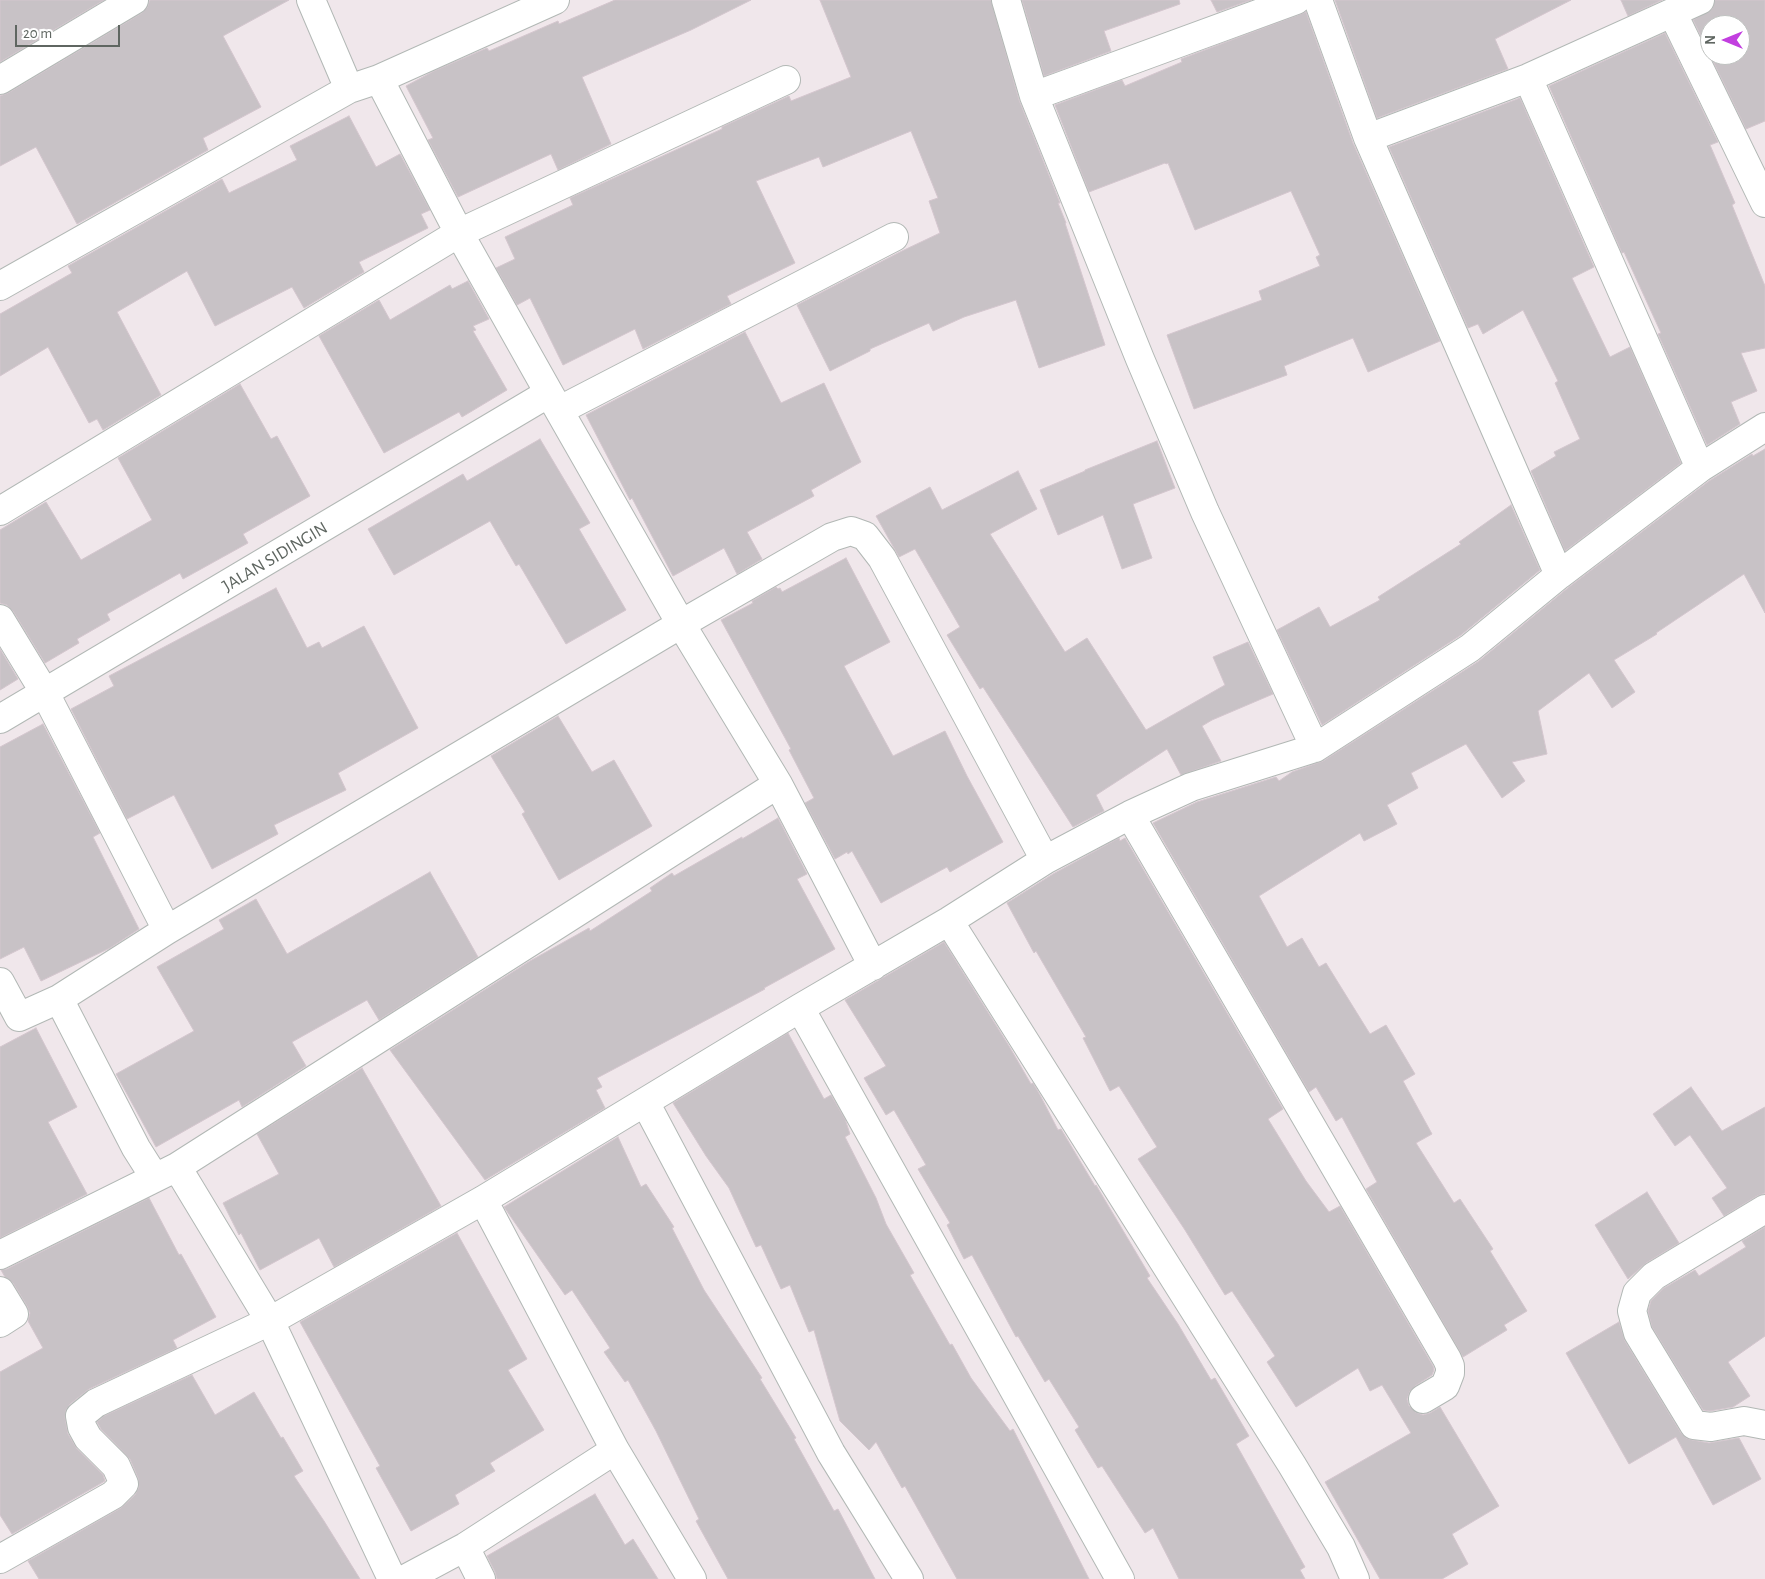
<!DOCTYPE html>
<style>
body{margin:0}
#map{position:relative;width:1765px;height:1579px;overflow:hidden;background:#f0e7eb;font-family:"Alegreya Sans",sans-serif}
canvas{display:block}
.north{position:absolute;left:1700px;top:15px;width:50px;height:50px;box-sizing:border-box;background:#fff;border:1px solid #bfc2c0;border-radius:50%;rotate:270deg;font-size:14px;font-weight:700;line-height:20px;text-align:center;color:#5f6661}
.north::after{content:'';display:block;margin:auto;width:18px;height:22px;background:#c23fdf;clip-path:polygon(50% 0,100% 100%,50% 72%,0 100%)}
.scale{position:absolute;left:15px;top:25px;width:105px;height:22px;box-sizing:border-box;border:2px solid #5f6661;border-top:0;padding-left:6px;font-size:15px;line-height:18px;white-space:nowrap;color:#5f6661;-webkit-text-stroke:4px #fff;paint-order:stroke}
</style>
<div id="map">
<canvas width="1765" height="1579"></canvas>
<div class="north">N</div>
<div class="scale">20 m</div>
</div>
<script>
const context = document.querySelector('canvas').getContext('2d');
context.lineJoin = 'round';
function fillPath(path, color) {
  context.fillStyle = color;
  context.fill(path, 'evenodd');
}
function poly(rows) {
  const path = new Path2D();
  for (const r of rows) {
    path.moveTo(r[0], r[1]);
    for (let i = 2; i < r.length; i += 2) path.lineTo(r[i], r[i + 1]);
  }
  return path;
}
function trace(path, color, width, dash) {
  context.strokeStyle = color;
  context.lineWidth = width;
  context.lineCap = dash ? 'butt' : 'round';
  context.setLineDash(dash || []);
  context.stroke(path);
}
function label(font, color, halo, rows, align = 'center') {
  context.font = font + ' "Alegreya Sans",sans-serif';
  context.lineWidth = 4.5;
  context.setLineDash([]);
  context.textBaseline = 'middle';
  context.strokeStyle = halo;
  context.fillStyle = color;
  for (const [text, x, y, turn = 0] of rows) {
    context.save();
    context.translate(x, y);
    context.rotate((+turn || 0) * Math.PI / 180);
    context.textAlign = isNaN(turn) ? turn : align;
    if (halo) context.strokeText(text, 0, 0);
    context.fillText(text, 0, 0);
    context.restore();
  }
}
const building = poly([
 [0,0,104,0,0,62,0,0],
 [150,0,289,0,223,36,261,107,203,138,208,150,77,224,36,147,0,166,0,96,8,93,142,13,147,8,150,0],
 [615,0,751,0,691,30,582,77,611,144,558,170,551,154,458,197,428,140,433,138,406,86,434,71,487,48,489,51,558,21,559,24,615,0],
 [820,0,991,0,1019,100,1060,203,1058,203,1066,223,1065,223,1105,345,1039,368,1016,300,964,317,933,331,929,323,870,349,870,351,830,371,797,305,902,251,940,233,929,201,938,198,911,131,823,167,819,157,756,181,795,263,727,296,731,304,643,349,635,329,563,365,530,298,517,305,496,268,515,259,505,237,573,205,570,198,722,129,722,127,789,96,791,101,851,77,820,0],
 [1022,0,1179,0,1180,4,1104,31,1111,51,1044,76,1022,0],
 [1211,0,1251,0,1217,12,1211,0],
 [1335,0,1571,0,1495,39,1508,69,1377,118,1335,0],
 [1621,0,1662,0,1628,16,1621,0],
 [1715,0,1765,0,1765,121,1746,129,1710,55,1740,55,1740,25,1710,25,1710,54,1693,20,1712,9,1715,0],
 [1306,12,1353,143,1440,341,1368,372,1353,338,1284,366,1287,375,1194,409,1167,335,1262,300,1259,291,1320,266,1316,257,1320,255,1291,191,1195,230,1168,163,1166,164,1165,163,1089,192,1055,105,1122,80,1125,86,1182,62,1181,59,1306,12],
 [1665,33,1718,142,1710,145,1735,203,1732,205,1765,286,1765,348,1741,353,1757,391,1731,402,1740,424,1707,445,1658,334,1661,333,1624,252,1622,253,1549,86,1665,33],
 [1520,98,1594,267,1572,278,1610,357,1630,347,1681,463,1565,551,1531,471,1556,456,1554,452,1580,439,1555,383,1558,381,1523,310,1483,334,1478,324,1468,328,1389,147,1520,98],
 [349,116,376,167,400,154,430,210,421,214,428,228,359,262,364,272,304,308,292,287,215,326,187,271,117,312,161,395,103,430,97,419,89,423,48,347,0,376,0,314,72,273,68,266,222,179,229,193,297,160,290,146,349,116],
 [468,281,489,319,473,326,476,330,473,331,507,390,462,417,459,412,384,453,319,336,379,300,390,320,450,285,452,289,468,281],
 [745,332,781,403,824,383,861,462,811,490,814,496,747,532,762,559,737,574,724,548,673,576,632,498,630,500,586,415,745,332],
 [240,384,271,439,277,436,310,496,243,534,248,543,183,579,180,573,107,614,110,620,77,639,79,643,45,663,13,611,7,605,0,603,0,530,46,502,81,560,152,520,118,458,240,384],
 [540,439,590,523,579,529,626,610,566,644,519,564,516,566,490,521,394,575,368,529,463,474,467,481,540,439],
 [1157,441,1175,488,1133,504,1152,558,1122,569,1103,515,1058,535,1040,490,1085,471,1085,470,1157,441],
 [1765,449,1765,613,1744,574,1656,633,1657,634,1614,660,1635,692,1612,708,1589,673,1538,711,1547,754,1512,762,1525,781,1502,798,1466,744,1411,773,1418,788,1387,805,1397,824,1364,841,1360,833,1259,896,1287,947,1302,938,1319,967,1326,963,1370,1034,1386,1025,1415,1074,1403,1081,1432,1134,1416,1143,1454,1203,1460,1199,1493,1249,1490,1251,1527,1311,1504,1325,1507,1330,1463,1357,1366,1189,1377,1182,1342,1117,1336,1121,1316,1087,1309,1092,1153,823,1197,802,1276,777,1279,781,1292,772,1323,761,1479,661,1569,587,1709,481,1752,454,1753,456,1765,449],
 [1018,471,1037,509,990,534,1065,652,1087,638,1146,730,1225,685,1213,657,1248,642,1273,694,1212,720,1202,726,1221,761,1181,775,1167,749,1096,795,1104,811,1073,827,983,687,980,689,947,635,960,627,915,549,899,557,876,516,930,487,942,510,1018,471],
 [1511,505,1540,570,1461,635,1322,725,1277,630,1319,607,1330,627,1380,600,1378,597,1461,544,1459,542,1511,505],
 [846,558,890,642,844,666,893,756,945,731,967,776,1003,842,950,872,947,867,881,903,852,851,848,854,847,852,835,859,805,803,814,798,789,750,791,749,721,620,753,603,752,601,776,587,778,589,780,588,782,592,846,558],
 [276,588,307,648,319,642,322,648,364,626,418,728,338,773,346,790,274,825,278,834,212,869,174,795,127,819,71,709,114,686,109,676,276,588],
 [0,649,18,679,0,690,0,649],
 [558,716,592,772,614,760,652,826,559,880,522,814,525,812,491,756,558,716],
 [43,724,100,833,93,837,139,929,110,948,41,981,24,947,0,959,0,747,43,724],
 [778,818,807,874,797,879,835,949,764,988,765,989,597,1078,602,1087,596,1090,605,1108,485,1180,390,1050,530,961,589,928,590,931,652,891,650,888,672,873,674,876,742,837,742,839,778,818],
 [1119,838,1120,841,1125,838,1283,1109,1268,1119,1306,1181,1329,1212,1340,1206,1433,1366,1434,1370,1432,1375,1415,1386,1410,1391,1407,1399,1409,1406,1415,1412,1423,1415,1430,1413,1440,1407,1499,1506,1452,1534,1468,1564,1442,1579,1380,1579,1325,1482,1411,1433,1382,1385,1370,1391,1358,1368,1296,1407,1267,1362,1275,1356,1232,1291,1225,1295,1185,1230,1138,1159,1157,1147,1119,1086,1110,1091,1083,1038,1086,1037,1036,951,1034,953,1007,903,1053,874,1119,838],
 [430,872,478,957,379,1020,367,1000,292,1042,306,1066,242,1107,239,1100,156,1147,116,1074,194,1031,157,967,224,929,219,920,256,899,287,954,430,872],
 [944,942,1009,1046,1031,1084,1033,1083,1040,1095,1058,1130,1061,1129,1095,1186,1096,1185,1150,1276,1147,1278,1178,1324,1211,1380,1215,1378,1249,1436,1236,1444,1305,1567,1300,1570,1305,1579,1179,1579,1153,1528,1145,1533,1102,1466,1098,1468,1075,1430,1079,1427,1049,1379,1045,1382,1018,1336,1016,1337,972,1255,964,1259,947,1225,950,1223,918,1169,926,1165,894,1110,886,1115,864,1078,886,1066,845,1000,944,942],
 [36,1028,77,1107,48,1122,87,1194,0,1238,0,1047,36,1028],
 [788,1033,824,1099,831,1095,845,1119,850,1134,845,1137,876,1198,886,1224,914,1273,910,1275,950,1345,952,1344,971,1378,1010,1431,1013,1429,1089,1579,957,1579,905,1486,902,1488,876,1442,869,1450,840,1421,814,1330,809,1332,790,1285,781,1289,761,1245,756,1247,729,1188,706,1156,673,1103,788,1033],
 [362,1068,441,1206,334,1267,319,1238,260,1270,241,1233,239,1235,223,1203,279,1174,257,1134,362,1068],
 [1691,1087,1722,1131,1765,1107,1765,1193,1757,1196,1724,1216,1712,1198,1727,1188,1690,1135,1675,1146,1653,1114,1691,1087],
 [618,1137,641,1187,646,1184,674,1227,672,1228,704,1290,762,1378,760,1379,796,1438,794,1439,834,1511,838,1509,875,1579,728,1579,696,1521,699,1519,656,1431,628,1380,625,1382,604,1352,610,1348,572,1290,565,1295,504,1207,618,1137],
 [1647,1192,1679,1243,1646,1263,1628,1279,1595,1225,1647,1192],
 [149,1198,179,1255,181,1254,216,1317,173,1340,177,1348,89,1389,70,1404,66,1410,65,1418,68,1434,77,1449,103,1475,105,1481,12,1534,0,1515,0,1372,43,1348,28,1321,30,1313,27,1306,13,1283,5,1277,1,1270,7,1269,149,1198],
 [1765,1227,1765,1336,1728,1362,1750,1396,1733,1407,1710,1411,1703,1410,1652,1327,1648,1311,1651,1301,1664,1288,1695,1270,1699,1276,1746,1247,1742,1241,1765,1227],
 [457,1233,527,1359,508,1370,544,1430,490,1463,495,1471,455,1495,459,1504,411,1531,376,1468,380,1466,300,1322,457,1233],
 [1619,1322,1625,1341,1681,1433,1686,1438,1692,1440,1709,1443,1739,1438,1761,1479,1713,1505,1676,1437,1629,1464,1566,1353,1619,1322],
 [192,1375,215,1415,254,1392,281,1438,283,1437,303,1471,294,1476,324,1521,360,1579,39,1579,28,1561,121,1508,135,1495,139,1487,138,1478,130,1459,101,1429,97,1422,104,1416,192,1375],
 [595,1494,625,1545,633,1539,658,1579,497,1579,495,1572,487,1556,595,1494]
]);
const minor = poly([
 [311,0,349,89,379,79,459,233,549,393,681,624,778,784,873,966],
 [1006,0,1034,96,1140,359,1205,512,1315,748],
 [1318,0,1368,138,1559,575],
 [1673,14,1765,203],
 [1528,78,1700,468],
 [379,79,555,0],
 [0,80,134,0],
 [1034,96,1296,0],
 [1368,138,1528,78,1700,0],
 [0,286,349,89],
 [560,410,894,237],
 [0,511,459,233,786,80],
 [0,619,45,693,167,930],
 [0,719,549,393],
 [1130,815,1447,1359,1450,1366,1450,1373,1445,1386,1423,1399],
 [949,921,1292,1465,1341,1547,1355,1579],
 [0,982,19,1017,59,999,136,1148,155,1178],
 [59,999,167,930,681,624,832,537,851,531,865,536,882,558,1045,860],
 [800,1008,1120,1579],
 [645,1102,831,1453,909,1579],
 [177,1167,270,1321,392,1579],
 [483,1200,615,1450,692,1579],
 [1765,1209,1654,1276,1637,1293,1632,1311,1638,1333,1694,1425,1711,1427,1744,1421,1765,1425],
 [0,1255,177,1167,778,784],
 [0,1291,14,1314,0,1323],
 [465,1547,481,1579],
 [0,1559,113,1495,124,1484,116,1466,88,1438,82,1427,80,1416,96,1403,270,1321,483,1200,800,1008,949,921,1045,860,1130,815,1191,787,1315,748,1470,648,1559,575,1700,468,1765,427],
 [405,1579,465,1547,615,1450]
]);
const streetNames = [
 ["JALAN SIDINGIN",275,557,-31]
];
fillPath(building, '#c8c2c6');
trace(building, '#d4c6ce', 1);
trace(minor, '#b2b8b5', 30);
trace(minor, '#fff', 28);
label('18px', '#5f6661', '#fff', streetNames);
</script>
